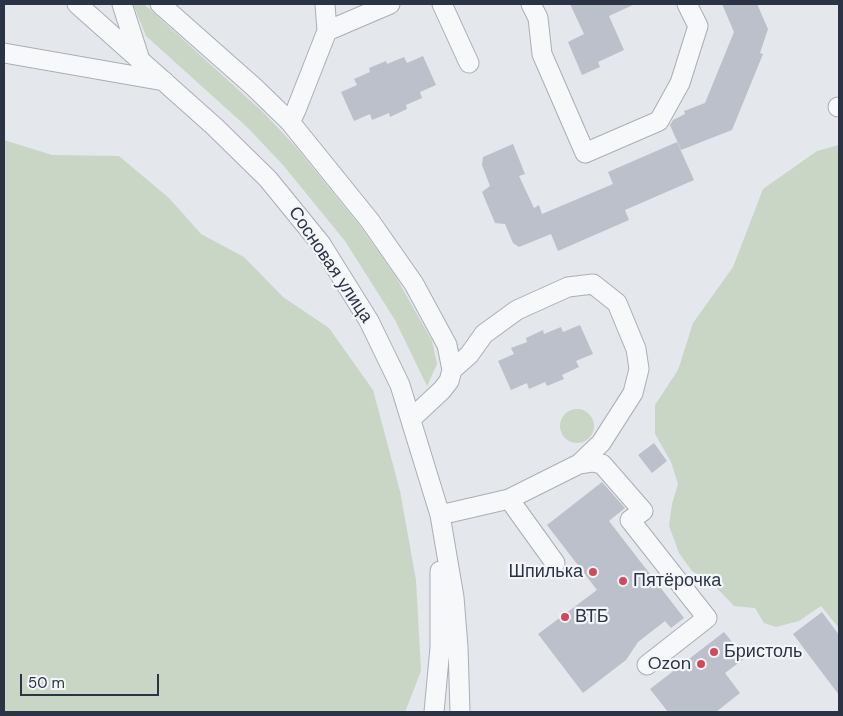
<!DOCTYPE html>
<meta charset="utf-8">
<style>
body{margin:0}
#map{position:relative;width:843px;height:716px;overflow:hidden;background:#e4e7ec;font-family:"DM Sans",sans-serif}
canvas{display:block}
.frame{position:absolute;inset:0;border:5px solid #2b3445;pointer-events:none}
.scale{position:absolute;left:20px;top:674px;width:139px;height:22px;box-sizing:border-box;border:2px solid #2b3445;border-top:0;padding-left:6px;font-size:15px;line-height:18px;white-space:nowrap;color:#2b3445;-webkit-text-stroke:4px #f4f6f9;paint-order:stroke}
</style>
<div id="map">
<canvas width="843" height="716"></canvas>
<div class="frame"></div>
<div class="scale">50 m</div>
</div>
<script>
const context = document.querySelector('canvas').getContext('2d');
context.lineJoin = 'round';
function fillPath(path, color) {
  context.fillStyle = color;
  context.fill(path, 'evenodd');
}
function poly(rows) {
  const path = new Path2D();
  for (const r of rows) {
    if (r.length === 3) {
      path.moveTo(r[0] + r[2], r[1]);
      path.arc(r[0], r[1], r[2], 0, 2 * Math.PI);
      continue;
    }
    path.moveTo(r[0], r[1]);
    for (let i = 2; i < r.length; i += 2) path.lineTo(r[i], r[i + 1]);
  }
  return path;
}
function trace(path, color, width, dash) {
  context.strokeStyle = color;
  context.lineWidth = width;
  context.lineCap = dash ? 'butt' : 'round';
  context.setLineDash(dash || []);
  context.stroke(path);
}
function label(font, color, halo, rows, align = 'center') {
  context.font = font + ' "DM Sans",sans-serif';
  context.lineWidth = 4.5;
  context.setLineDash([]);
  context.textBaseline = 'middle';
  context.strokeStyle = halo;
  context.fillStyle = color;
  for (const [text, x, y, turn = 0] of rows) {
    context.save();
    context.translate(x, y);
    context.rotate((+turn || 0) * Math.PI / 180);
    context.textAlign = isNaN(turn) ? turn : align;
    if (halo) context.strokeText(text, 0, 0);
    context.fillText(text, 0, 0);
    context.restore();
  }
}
const green = poly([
 [133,4,144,4,265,114,296,147,360,226,396,277,432,341,437,364,427,386,395,320,345,241,283,165,248,128,146,36],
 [4,140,52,155,119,156,169,198,201,234,244,257,283,297,329,328,373,390,400,491,416,580,421,671,405,712,4,712],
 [839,145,839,628,821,606,799,621,776,627,764,623,755,608,734,606,713,584,692,571,679,553,669,526,672,504,678,484,671,462,655,434,655,405,678,370,693,323,733,267,763,189,817,151],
 [577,426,17]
]);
const building = poly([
 [570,4,635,4,609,16,624,50,598,62,600,67,582,75,568,42,584,34],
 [722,4,757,4,768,29,760,53,763,54,732,130,681,150,670,125,673,120,685,114,684,111,705,103,734,32],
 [423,56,436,85,420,92,422,98,406,105,407,109,390,117,389,113,372,120,370,114,354,121,341,92,357,85,354,79,370,72,369,68,386,61,387,64,404,57,407,63],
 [677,142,694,180,625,210,629,220,558,251,551,234,519,247,513,243,505,224,495,223,482,192,490,186,482,165,483,157,513,144,525,174,519,176,534,208,539,205,542,214,613,184,608,172],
 [580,325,593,354,576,361,579,367,562,375,564,379,547,386,545,382,529,389,527,383,511,390,498,361,514,354,511,348,527,342,526,338,543,330,544,334,561,327,563,332],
 [654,443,667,461,652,473,638,455],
 [602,482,625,508,609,521,684,618,671,628,665,621,638,642,626,660,583,693,538,634,597,590,547,525],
 [822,612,839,635,839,695,793,634],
 [724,632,745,658,725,673,740,693,716,712,668,712,650,689]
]);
const minor = poly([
 [77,4,215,127,268,179,321,244,369,321,400,385,440,515,454,597,458,647,460,712],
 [122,4,139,57],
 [160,4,254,87,290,122,370,221,414,284,447,345,452,370,449,381,442,390,411,419],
 [442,4,469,63],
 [531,4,538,18,542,54,585,153,659,121,680,83,698,26,687,4],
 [327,31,390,4],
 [4,53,164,81],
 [838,107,839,107],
 [290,122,296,110,327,31,325,4],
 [452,370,469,355,484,334,517,310,568,287,593,284,617,303,636,349,639,369,633,393,601,443,579,464],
 [509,499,555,563],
 [440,515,509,499,579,464,592,462,602,464,643,511,630,520,707,618,647,665],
 [434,712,440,648,440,571]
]);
const markers = [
 [593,572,5,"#d1495b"],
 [623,581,5,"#d1495b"],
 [565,617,5,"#d1495b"],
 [714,652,5,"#d1495b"],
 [701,664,5,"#d1495b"]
];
const streetNames = [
 ["Сосновая улица",330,265,56]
];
const poiNames = [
 ["Шпилька",583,572,"right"],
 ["Пятёрочка",633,581],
 ["ВТБ",575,617],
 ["Бристоль",724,652],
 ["Ozon",691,664,"right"]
];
fillPath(green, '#c9d6c5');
fillPath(building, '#bbc0ca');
trace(minor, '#a9aeb7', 21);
trace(minor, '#f7f8fa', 19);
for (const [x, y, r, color] of markers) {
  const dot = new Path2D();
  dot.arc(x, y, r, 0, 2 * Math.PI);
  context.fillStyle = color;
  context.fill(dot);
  trace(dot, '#f4f6f9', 2);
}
label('18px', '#2b3445', '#f4f6f9', streetNames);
label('18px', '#2b3445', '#f4f6f9', poiNames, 'left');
</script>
